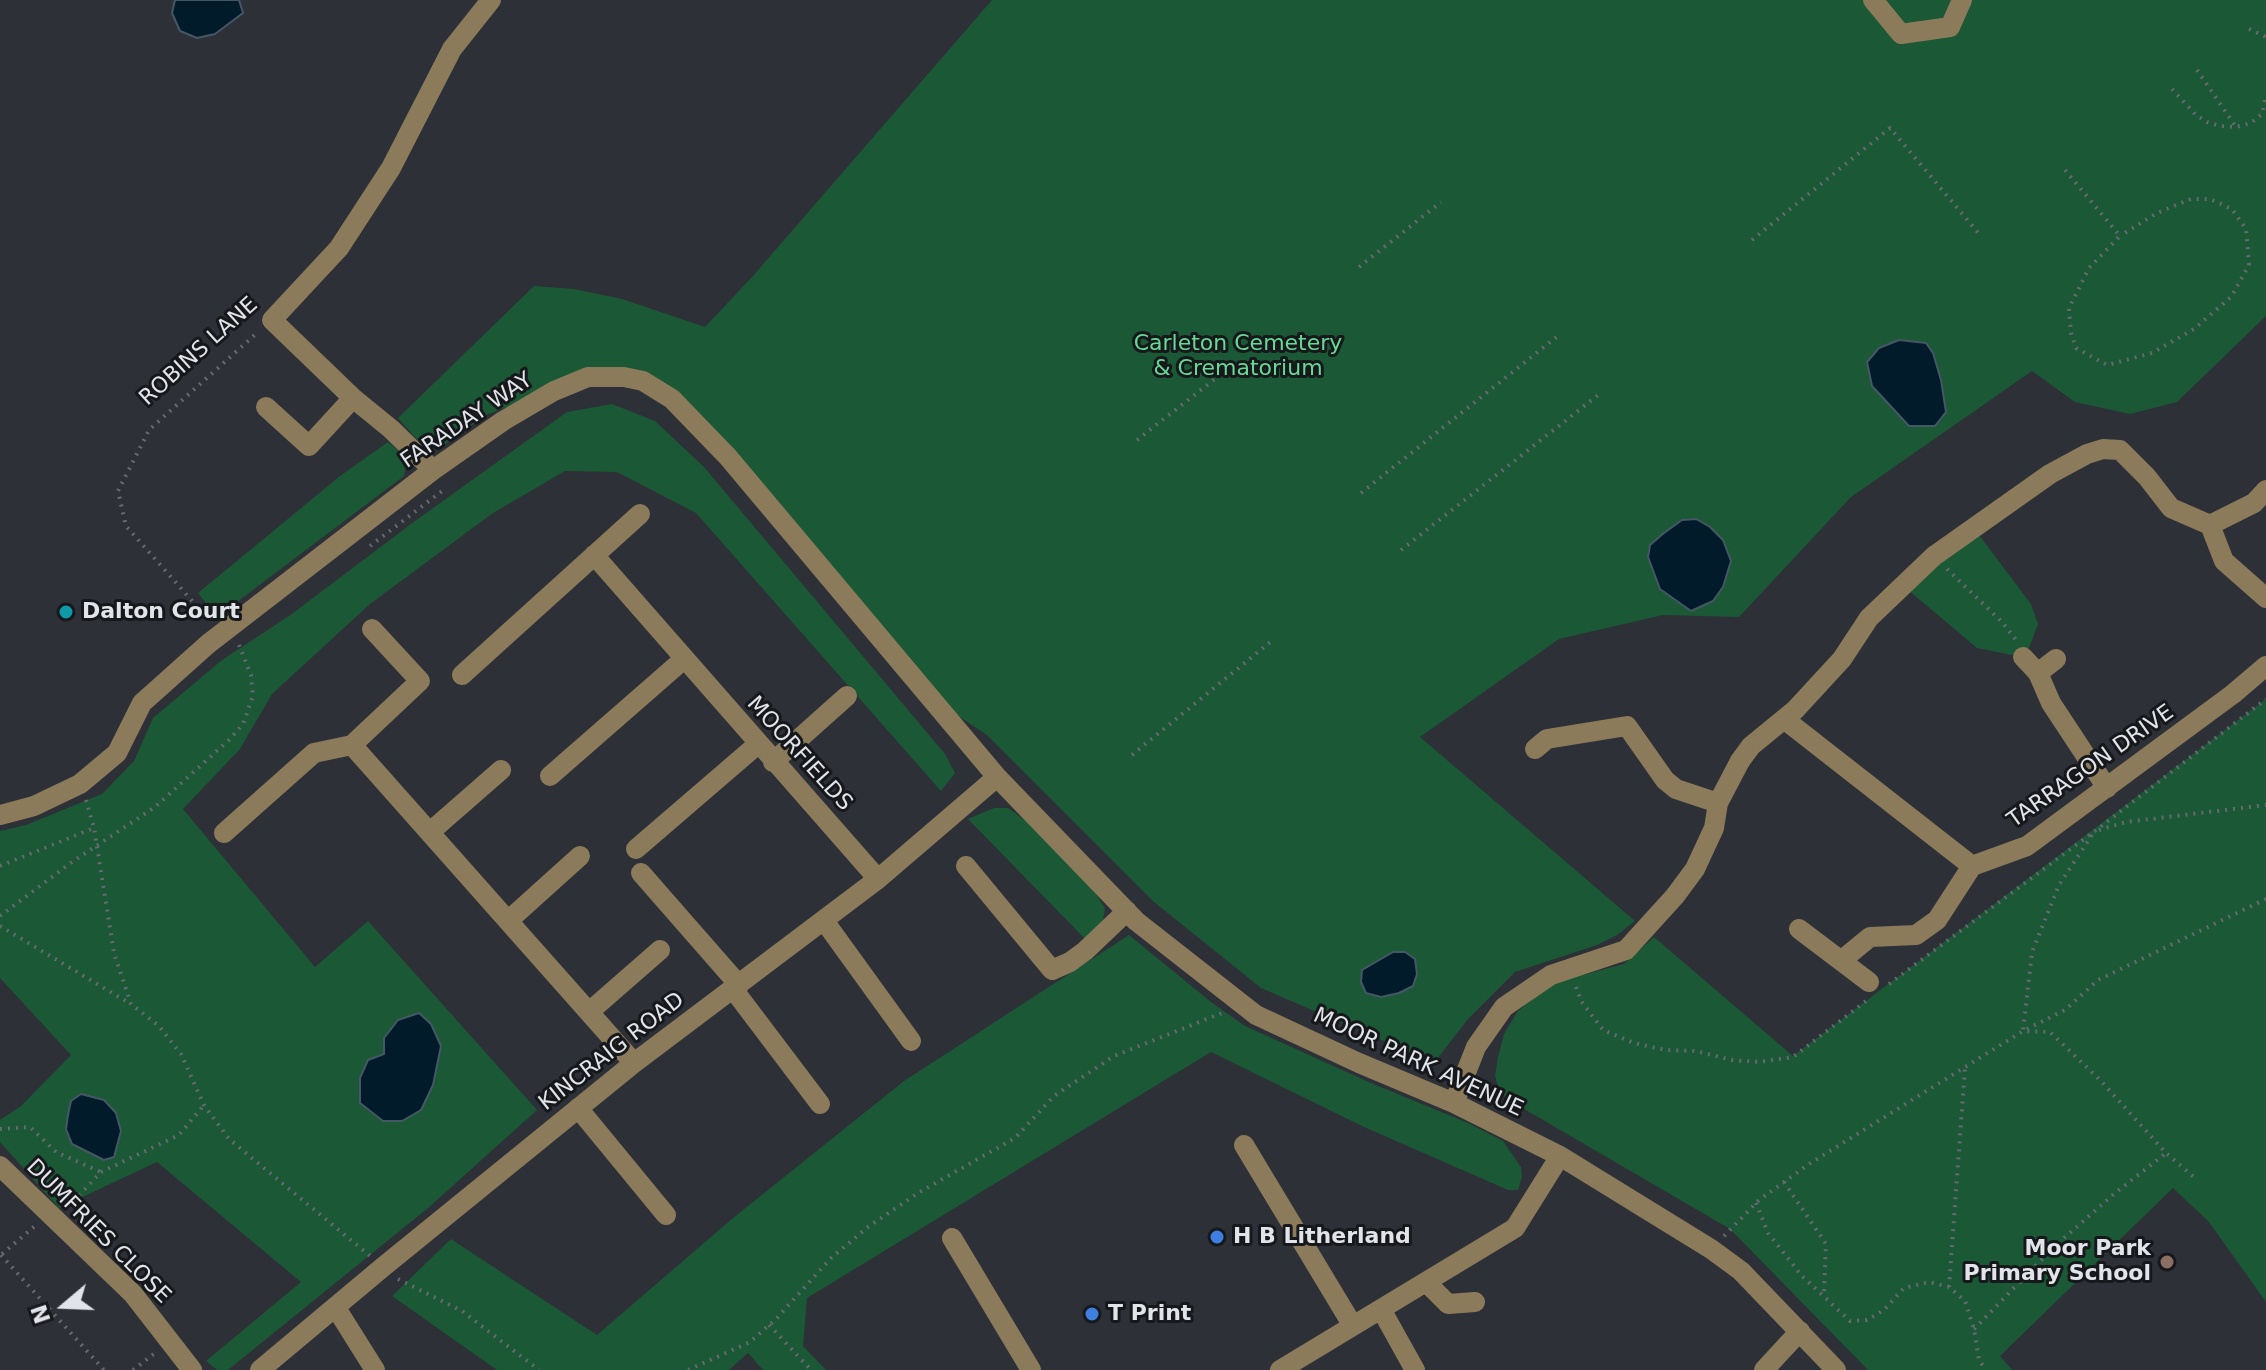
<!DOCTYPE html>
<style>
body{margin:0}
#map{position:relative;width:2266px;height:1370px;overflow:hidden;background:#2d3037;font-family:"DejaVu Sans",sans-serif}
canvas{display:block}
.north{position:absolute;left:24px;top:1266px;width:80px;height:80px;-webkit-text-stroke:6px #16181b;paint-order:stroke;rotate:251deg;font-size:22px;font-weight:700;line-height:32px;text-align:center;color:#e1e4e8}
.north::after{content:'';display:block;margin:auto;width:28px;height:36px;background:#e1e4e8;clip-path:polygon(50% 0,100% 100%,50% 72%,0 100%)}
</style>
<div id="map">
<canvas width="2266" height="1370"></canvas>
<div class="north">N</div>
</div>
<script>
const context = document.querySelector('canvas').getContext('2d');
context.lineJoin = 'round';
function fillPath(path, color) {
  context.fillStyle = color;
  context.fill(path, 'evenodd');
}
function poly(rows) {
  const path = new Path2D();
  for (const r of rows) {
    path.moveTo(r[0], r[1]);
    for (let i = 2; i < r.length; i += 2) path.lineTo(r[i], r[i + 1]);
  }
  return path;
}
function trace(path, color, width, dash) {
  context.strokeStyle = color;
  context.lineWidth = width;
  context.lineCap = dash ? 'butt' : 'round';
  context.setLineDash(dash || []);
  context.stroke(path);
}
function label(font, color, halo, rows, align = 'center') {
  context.font = font + ' "DejaVu Sans",sans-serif';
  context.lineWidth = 6;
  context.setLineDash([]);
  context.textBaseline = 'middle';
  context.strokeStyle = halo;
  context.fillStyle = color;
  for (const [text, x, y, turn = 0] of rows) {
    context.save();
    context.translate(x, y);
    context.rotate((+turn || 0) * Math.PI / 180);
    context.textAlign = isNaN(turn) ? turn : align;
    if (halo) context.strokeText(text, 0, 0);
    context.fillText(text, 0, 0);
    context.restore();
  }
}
const green = poly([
 [992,0,2266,0,2266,316,2177,402,2130,414,2075,402,2032,371,1851,497,1739,617,1663,615,1559,639,1420,737,1635,921,1617,935,1597,945,1515,972,1468,1019,1437,1059,1412,1053,1261,988,1154,902,987,735,933,699,728,457,643,381,554,391,488,414,444,445,419,442,398,418,534,286,574,289,622,299,705,327,752,277],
 [612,404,655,421,704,467,945,754,955,773,941,791,696,513,617,472,565,471,493,513,370,604,272,694,240,749,183,809,315,967,368,921,537,1110,428,1208,228,1370,217,1370,206,1361,301,1282,157,1162,59,1208,0,1142,0,1120,21,1106,71,1055,0,978,0,831,26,825,102,794,134,761,153,718,222,660,289,616,415,521,567,412],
 [388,442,407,458,404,476,217,617,198,593,340,476],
 [1979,535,2031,604,2038,624,2029,648,2012,655,1977,648,1907,589,1947,557],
 [2266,699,2266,1302,2209,1222,2173,1188,2000,1356,2012,1370,1868,1370,1730,1229,1507,1099,1499,1090,1495,1076,1498,1057,1504,1034,1518,1011,1537,994,1560,981,1624,964,1654,937,1793,1056],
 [994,808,1008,808,1025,820,1094,891,1105,908,1103,920,1087,941,968,819],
 [1129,935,1211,1002,1245,1026,1371,1083,1468,1123,1503,1141,1521,1167,1522,1177,1518,1190,1508,1190,1364,1127,1211,1052,807,1298,803,1346,826,1370,763,1370,748,1353,729,1370,497,1370,392,1296,451,1239,597,1335,733,1218,904,1081]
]);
const water = poly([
 [175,0,239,0,243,13,215,34,197,38,180,31,172,13,175,0],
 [1899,340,1926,343,1933,353,1941,380,1946,412,1935,426,1909,426,1872,386,1867,362,1879,348,1899,340],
 [1696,519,1710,527,1723,540,1731,561,1723,587,1713,601,1691,611,1660,589,1648,557,1650,545,1664,533,1682,520,1696,519],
 [1393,952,1405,952,1415,959,1417,974,1413,986,1399,993,1381,997,1366,993,1361,982,1362,970,1393,952],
 [419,1013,431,1024,441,1046,433,1085,421,1110,402,1121,383,1121,360,1103,360,1078,368,1060,384,1054,384,1038,398,1020,419,1013],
 [81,1094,104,1100,116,1113,121,1131,114,1157,104,1160,72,1144,66,1129,68,1115,71,1101,81,1094]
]);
const path = poly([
 [2249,29,2266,37],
 [2197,70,2236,127],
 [2172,89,2196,115,2207,122,2220,126,2236,127,2251,123,2262,114,2266,97],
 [2065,170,2120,236,2089,268,2069,308,2071,333,2076,348,2107,365,2152,353,2194,329,2231,297,2249,265,2246,229,2232,209,2210,199,2191,199,2157,213,2120,236],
 [1752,240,1890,128,1980,235],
 [1359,267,1441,202],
 [1137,440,1225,371],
 [1361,493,1559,335],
 [370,546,446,488],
 [1401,550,1602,392],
 [1947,569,2002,622,2016,640],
 [208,619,126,526,118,491,149,430,258,332],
 [1132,755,1274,639],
 [86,800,94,828],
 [2099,830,2126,822,2266,805],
 [2092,835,2059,885,2032,952,2023,1031,2050,1032,2100,1080,2166,1153,2195,1178],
 [0,866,94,828,114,953,131,1004,159,1026,181,1054,204,1105,229,1139,370,1256],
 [0,916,72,862,155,807,230,739,243,724,253,696,251,675,239,645],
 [0,926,129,1003],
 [1889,984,2095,831,2266,699],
 [1576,987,1581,1001,1603,1030,1634,1043,1665,1050,1696,1051,1732,1060,1759,1062,1793,1057,1866,1001],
 [0,1129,30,1127,56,1152,101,1172],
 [1784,1182,1826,1244,1824,1296],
 [1756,1203,1768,1233,1802,1276,1850,1321,1867,1320,1884,1310,1904,1288,1929,1282,1949,1287,1965,1301,1974,1329,1979,1360,1986,1370],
 [68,1207,101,1172,179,1135,204,1105],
 [1724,1236,1759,1200,1809,1164,2023,1031,2065,1010,2098,980,2266,899],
 [2,1254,35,1226],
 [1,1255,104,1370],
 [398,1279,462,1311,539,1370],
 [1949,1287,1965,1068],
 [769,1325,811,1370],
 [1974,1329,2055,1246,2114,1194,2166,1153],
 [133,1370,155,1353],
 [688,1370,750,1342,776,1319,831,1258,868,1227,918,1193,1015,1138,1054,1096,1114,1056,1222,1013]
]);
const minor = poly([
 [1873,0,1901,34,1950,27,1962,0],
 [353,398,272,320,339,248,391,168,452,49,491,0],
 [266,407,309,446,353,398,391,429,433,470],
 [2210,525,2224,561,2266,598],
 [2210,525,2254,503,2266,490],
 [594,555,878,879],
 [2023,657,2038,673,2051,703,2107,788],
 [2038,673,2056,659],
 [462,675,640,514],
 [1784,719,1972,866],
 [352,745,634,1063],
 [1535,749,1547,739,1627,726,1665,780,1676,789,1718,803],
 [773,762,847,696],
 [550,776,684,659],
 [0,815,34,806,80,784,117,753,142,703,208,644,433,470,503,421,554,391,588,377,624,377,643,381,672,399,728,457,997,777,1136,921,1256,1015,1359,1063,1454,1103,1560,1156,1711,1249,1741,1271,1836,1370],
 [430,832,501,770],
 [224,833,314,753,352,745,420,681,372,629],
 [636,849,758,744],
 [966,866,1052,970,1070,962,1085,951,1127,911],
 [1972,866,2027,846,2233,694,2266,666],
 [641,873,739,985],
 [509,920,580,856],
 [825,922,911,1041],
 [1799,929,1869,982],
 [1842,960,1870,937,1916,935,1937,920,1972,866],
 [733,989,820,1104],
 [589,1012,660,950],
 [1454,1103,1476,1047,1504,1007,1551,975,1626,950,1675,896,1695,869,1714,828,1718,803,1740,761,1751,746,1795,710,1842,659,1869,618,1934,556,2050,474,2087,454,2103,449,2120,450,2147,477,2171,508,2210,525],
 [578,1108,666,1215],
 [1244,1145,1353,1326],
 [0,1166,133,1294,192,1370],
 [952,1238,1031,1370],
 [1426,1282,1448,1304,1475,1302],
 [336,1308,375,1370],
 [1381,1309,1415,1370],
 [260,1370,383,1267,634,1063,878,879,997,777],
 [1280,1370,1515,1228,1560,1156],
 [1764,1370,1800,1331]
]);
const markers = [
 [66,612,8,"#0f9aa8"],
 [1217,1237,8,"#3f7fe0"],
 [2167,1262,8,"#8d6e63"],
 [1092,1314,8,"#3f7fe0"]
];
const parkNames = [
 ["Carleton Cemetery",1238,344],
 ["& Crematorium",1238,369]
];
const streetNames = [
 ["ROBINS LANE",199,352,-42],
 ["FARADAY WAY",467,421,-34],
 ["MOORFIELDS",799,754,48],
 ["TARRAGON DRIVE",2091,767,-35],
 ["KINCRAIG ROAD",612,1052,-38],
 ["MOOR PARK AVENUE",1418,1063,25],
 ["DUMFRIES CLOSE",98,1232,45]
];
const poiNames = [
 ["Dalton Court",82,612],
 ["H B Litherland",1233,1237],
 ["Moor Park",2151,1249,"right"],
 ["Primary School",2151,1274,"right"],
 ["T Print",1108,1314]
];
fillPath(green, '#1b5836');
fillPath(water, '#021b2b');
trace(water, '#455764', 2);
trace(path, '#66696f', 4, [2, 6]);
trace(minor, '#8c7b5a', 20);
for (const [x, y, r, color] of markers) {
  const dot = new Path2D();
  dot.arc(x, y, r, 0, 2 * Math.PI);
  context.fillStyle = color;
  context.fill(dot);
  trace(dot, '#16181b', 3);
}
label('22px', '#67d995', '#16181b', parkNames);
label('22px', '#e1e4e8', '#16181b', streetNames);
label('bold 22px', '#e1e4e8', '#16181b', poiNames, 'left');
</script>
